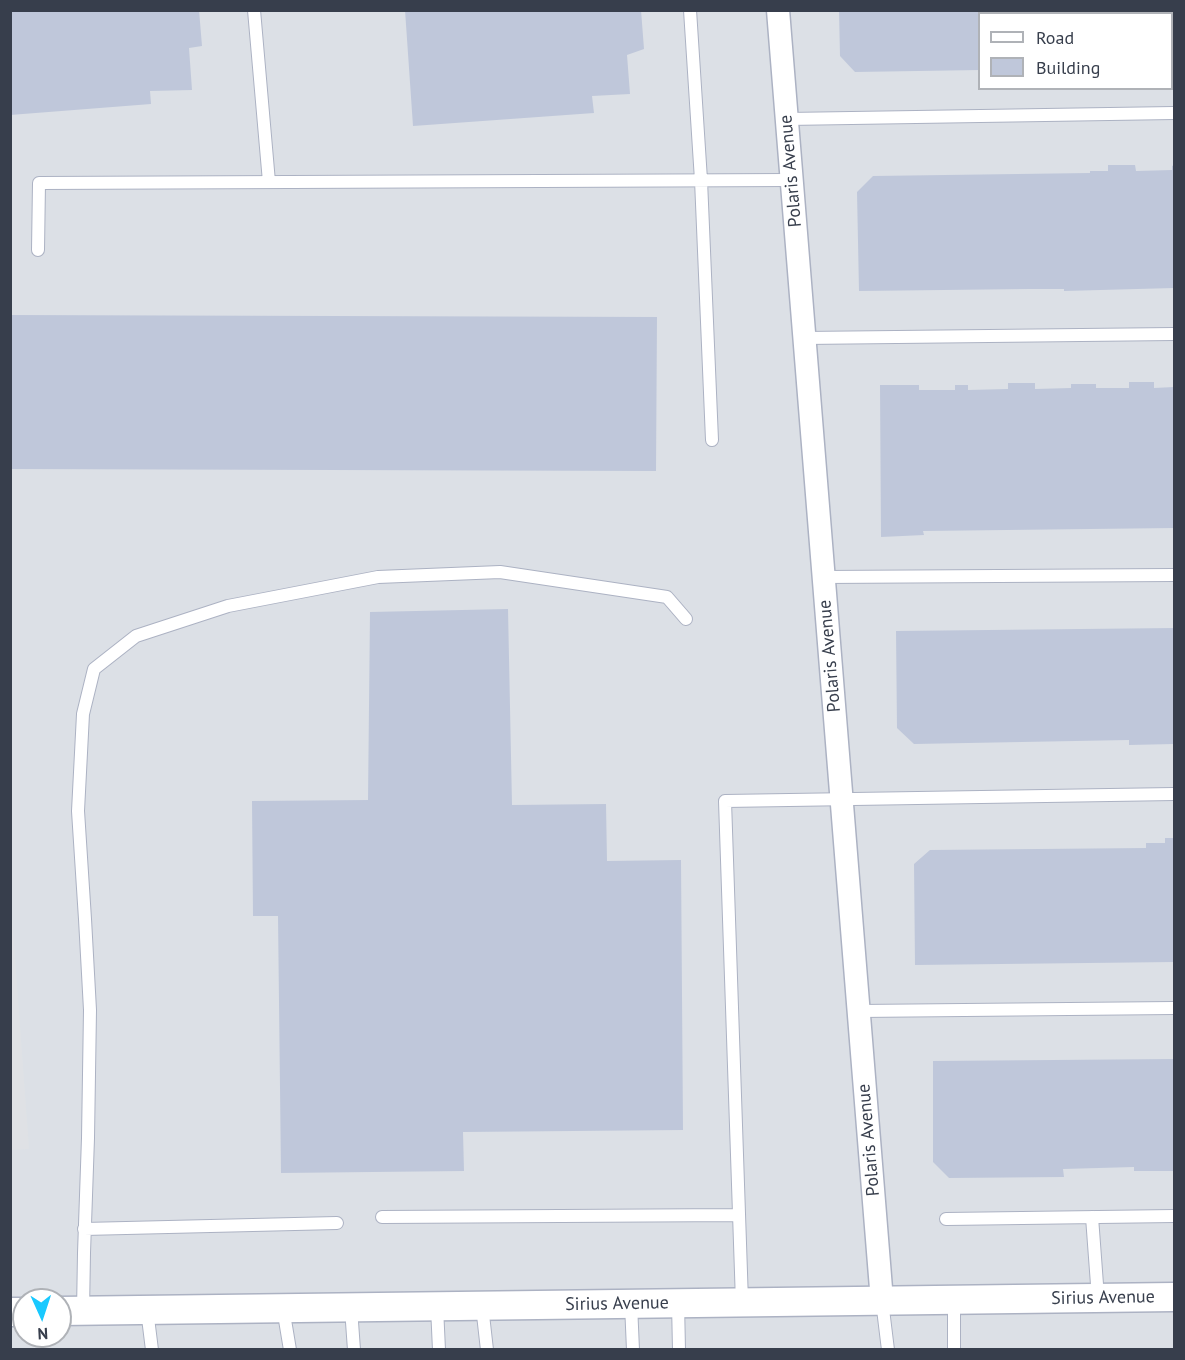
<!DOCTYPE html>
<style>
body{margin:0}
#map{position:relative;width:1185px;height:1360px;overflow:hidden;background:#ebedf7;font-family:"PT Sans",sans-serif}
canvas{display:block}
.frame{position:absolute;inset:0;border:12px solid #373e4c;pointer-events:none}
.legend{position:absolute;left:978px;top:12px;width:195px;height:78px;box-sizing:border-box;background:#fff;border:2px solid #afb2b7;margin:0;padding:8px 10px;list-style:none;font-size:18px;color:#373e4c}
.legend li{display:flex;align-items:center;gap:12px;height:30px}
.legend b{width:30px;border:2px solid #afb2b7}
.north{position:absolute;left:12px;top:1288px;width:60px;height:60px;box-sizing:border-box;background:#fff;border:2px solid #afb2b7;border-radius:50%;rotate:177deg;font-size:16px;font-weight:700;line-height:24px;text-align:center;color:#373e4c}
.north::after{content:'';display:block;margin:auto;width:21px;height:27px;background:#19c9ff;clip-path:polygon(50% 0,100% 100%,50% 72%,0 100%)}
</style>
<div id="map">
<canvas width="1185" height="1360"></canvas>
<div class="frame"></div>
<ul class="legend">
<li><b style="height:8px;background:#fff"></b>Road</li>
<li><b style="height:16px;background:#bfc7da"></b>Building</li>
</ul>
<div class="north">N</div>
</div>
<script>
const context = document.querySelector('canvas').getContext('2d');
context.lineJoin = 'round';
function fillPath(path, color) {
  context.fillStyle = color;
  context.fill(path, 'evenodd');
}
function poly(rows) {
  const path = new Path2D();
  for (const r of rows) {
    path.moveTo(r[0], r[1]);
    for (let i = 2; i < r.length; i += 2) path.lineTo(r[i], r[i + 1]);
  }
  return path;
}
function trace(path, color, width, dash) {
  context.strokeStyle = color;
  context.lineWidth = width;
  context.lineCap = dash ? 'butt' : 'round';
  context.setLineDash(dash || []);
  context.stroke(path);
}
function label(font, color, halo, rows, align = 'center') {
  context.font = font + ' "PT Sans",sans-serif';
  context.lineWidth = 5;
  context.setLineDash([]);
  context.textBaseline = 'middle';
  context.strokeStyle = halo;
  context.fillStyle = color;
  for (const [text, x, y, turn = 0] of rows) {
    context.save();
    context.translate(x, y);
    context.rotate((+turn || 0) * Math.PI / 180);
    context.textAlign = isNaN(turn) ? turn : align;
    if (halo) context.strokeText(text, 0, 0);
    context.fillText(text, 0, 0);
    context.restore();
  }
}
const industrial = poly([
 [11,11,1174,11,1174,1349,11,1349],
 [980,14,1172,14,1172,88,980,88],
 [24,1300,60,1300,60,1336,24,1336]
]);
const parking = poly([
 [11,904,29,1149,11,1150,10,1150]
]);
const building = poly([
 [10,10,199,10,202,46,189,48,192,90,150,91,151,104,10,115],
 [405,10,641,10,644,49,627,55,630,94,592,96,594,113,413,126],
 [839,10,1174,10,1174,71,1172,71,1172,14,980,14,980,70,855,72,840,56],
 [1108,165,1135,165,1136,171,1172,170,1172,166,1174,165,1174,288,1064,291,1064,289,1028,289,859,291,857,192,873,176,1090,173,1090,171,1108,171],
 [10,315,657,317,656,471,10,469],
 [1129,382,1154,382,1154,388,1174,387,1174,528,923,531,924,535,881,537,880,385,919,385,919,390,955,390,955,385,968,385,968,390,1008,389,1008,383,1035,383,1035,389,1071,388,1071,384,1096,384,1096,388,1129,388],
 [508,609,512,805,606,804,607,861,681,860,683,1130,463,1132,464,1171,281,1173,278,916,253,916,252,801,368,800,370,612],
 [1174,628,1174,744,1129,745,1129,740,914,744,897,728,896,631],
 [1165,838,1174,838,1174,962,915,965,914,864,930,850,1146,848,1146,843,1165,843],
 [1174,1059,1174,1171,1134,1171,1134,1167,1063,1169,1064,1177,949,1178,933,1162,933,1061]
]);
const service = poly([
 [254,10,269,182],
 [690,10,701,180,712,440],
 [787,119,1174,113],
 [38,250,39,183,791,180],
 [804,338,1174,334],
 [823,577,1174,575],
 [859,1011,1174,1008],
 [382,1217,739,1215],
 [1092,1217,1098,1298],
 [946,1219,1174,1216],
 [84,1229,337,1223],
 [954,1300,954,1350],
 [882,1301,888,1350],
 [742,1302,725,801,1174,794],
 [678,1303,679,1350],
 [631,1304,633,1350],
 [482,1306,487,1350],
 [437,1307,439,1350],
 [283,1308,290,1350],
 [351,1308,354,1350],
 [147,1310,152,1350],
 [83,1311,84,1253,88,1138,90,1010,85,919,78,811,83,714,94,669,136,636,228,606,378,577,500,572,667,597,686,619]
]);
const minor = poly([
 [778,10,882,1301]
]);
const tertiary = poly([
 [60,1311,1174,1297],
 [10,1312,24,1312]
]);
const streetNames = [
 ["Polaris Avenue",791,171,-95],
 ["Polaris Avenue",830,656,-95],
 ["Polaris Avenue",869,1140,-95],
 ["Sirius Avenue",1103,1298,-1],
 ["Sirius Avenue",617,1304,-1]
];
fillPath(industrial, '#dce0e6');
fillPath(parking, '#dfe1e5');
fillPath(building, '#bfc7da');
trace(service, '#acb2c3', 14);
trace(minor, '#acb2c3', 25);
trace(tertiary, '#acb2c3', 31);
trace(service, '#fff', 12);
trace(minor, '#fff', 22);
trace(tertiary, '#fff', 28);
label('18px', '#373e4c', '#fff', streetNames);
</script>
